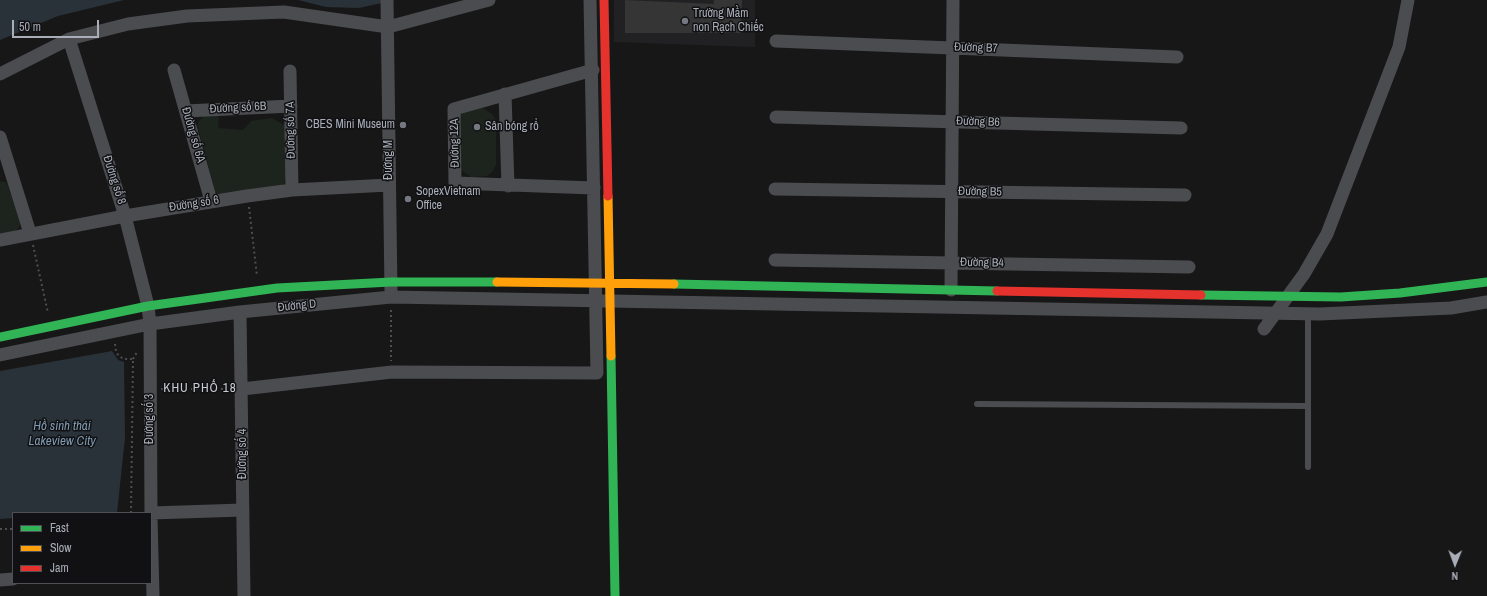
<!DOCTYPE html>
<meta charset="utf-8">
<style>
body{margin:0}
#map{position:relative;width:1487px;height:596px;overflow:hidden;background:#171717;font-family:"Archivo Narrow",sans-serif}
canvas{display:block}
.legend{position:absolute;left:12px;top:512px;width:140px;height:72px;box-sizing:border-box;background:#111113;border:1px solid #4d4f55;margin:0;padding:5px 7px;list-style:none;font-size:12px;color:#a8adb8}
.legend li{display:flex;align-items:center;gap:8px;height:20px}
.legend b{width:20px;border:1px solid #4d4f55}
.north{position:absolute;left:1435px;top:544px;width:40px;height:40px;-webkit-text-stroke:3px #111113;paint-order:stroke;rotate:181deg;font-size:11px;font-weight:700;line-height:16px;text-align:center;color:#a8adb8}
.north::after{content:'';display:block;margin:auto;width:14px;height:18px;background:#a8adb8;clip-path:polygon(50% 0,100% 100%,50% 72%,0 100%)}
.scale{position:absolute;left:12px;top:20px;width:87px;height:18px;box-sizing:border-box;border:2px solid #a8adb8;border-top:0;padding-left:5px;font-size:12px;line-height:14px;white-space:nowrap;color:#a8adb8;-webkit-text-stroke:3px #111113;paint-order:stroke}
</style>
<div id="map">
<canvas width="1487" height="596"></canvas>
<ul class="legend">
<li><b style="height:5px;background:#30b455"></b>Fast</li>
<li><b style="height:5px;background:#ff9f0a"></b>Slow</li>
<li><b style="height:5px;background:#e5322d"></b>Jam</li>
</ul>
<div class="north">N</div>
<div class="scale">50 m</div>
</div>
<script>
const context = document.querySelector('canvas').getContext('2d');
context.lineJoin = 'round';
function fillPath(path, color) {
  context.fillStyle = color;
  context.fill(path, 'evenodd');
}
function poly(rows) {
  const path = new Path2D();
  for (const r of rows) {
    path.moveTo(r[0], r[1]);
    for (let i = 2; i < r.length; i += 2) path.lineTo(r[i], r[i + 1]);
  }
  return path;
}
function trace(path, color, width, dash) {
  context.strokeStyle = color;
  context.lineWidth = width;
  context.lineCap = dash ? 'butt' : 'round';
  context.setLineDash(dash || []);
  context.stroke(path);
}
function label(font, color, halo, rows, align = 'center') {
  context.font = font + ' "Archivo Narrow",sans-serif';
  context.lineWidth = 3;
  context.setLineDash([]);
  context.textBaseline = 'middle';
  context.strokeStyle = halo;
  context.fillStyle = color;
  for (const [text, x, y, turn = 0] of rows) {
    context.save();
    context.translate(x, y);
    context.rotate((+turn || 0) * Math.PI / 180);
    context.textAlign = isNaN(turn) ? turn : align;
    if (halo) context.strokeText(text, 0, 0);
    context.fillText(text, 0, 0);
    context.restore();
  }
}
const built = poly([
 [614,0,755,0,755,47,614,42]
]);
const green = poly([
 [481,107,492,114,496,120,496,165,492,172,487,176,471,177,461,170,458,118,461,112],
 [204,116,219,116,218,128,243,130,251,121,272,118,286,126,286,179,284,184,280,186,219,195,215,192,198,127,198,122],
 [0,181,6,182,8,186,21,223,18,229,13,232,0,234]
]);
const water = poly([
 [0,0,124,0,58,16,0,40],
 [298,0,395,0,359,8,326,7],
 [112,351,118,360,124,362,125,438,117,513,13,513,13,518,0,519,0,371]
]);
const building = poly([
 [625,0,714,4,714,0,742,0,741,33,625,33]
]);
const path = poly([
 [249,207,257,276],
 [33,245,48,313],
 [391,310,391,361],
 [115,344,116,352,119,356,124,359,133,359,131,513],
 [133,359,137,352],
 [161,389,229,389],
 [0,529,13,529]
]);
const lane = poly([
 [1308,314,1308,467],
 [977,404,1308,406]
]);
const street = poly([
 [387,0,391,291],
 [69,39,125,216,148,306,150,324,151,513],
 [776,41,1177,57],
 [174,70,211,201],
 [593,70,454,109,455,183,594,188],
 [290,71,292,190],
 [0,74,69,39,128,24,187,16,284,12,388,27,489,0],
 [505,94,508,186],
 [186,111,291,106],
 [776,117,1181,128],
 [0,137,30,233],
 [775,189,1185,195],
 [0,240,125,216,247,196,292,190,389,185],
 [775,260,1189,267],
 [951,290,953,0],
 [240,312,244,596],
 [1264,329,1304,274,1327,234,1399,47,1408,0],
 [0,355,150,324,240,312,391,297,1320,314,1451,308,1487,302],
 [242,389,392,372,597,373,590,0],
 [151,513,243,510],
 [151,517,153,596],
 [0,580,13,579]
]);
const fast = poly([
 [674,284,997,291],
 [1201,295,1341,297,1400,293,1487,282],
 [0,337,148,306,277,288,391,282,497,282],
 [611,356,615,596]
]);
const slow = poly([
 [608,196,611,356],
 [497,282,674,284]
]);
const jam = poly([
 [604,0,608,196],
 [997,291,1201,295]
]);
const markers = [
 [685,21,4,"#757880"],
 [403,125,4,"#757880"],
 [477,127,4,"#757880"],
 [408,199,4,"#757880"]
];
const poiNames = [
 ["Trường Mầm",693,14],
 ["non Rạch Chiếc",693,28],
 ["CBES Mini Museum",395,125,"right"],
 ["Sân bóng rổ",485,127],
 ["SopexVietnam",416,192],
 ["Office",416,206]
];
const streetNames = [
 ["Đường B7",976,48,2],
 ["Đường số 6B",238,108,-3],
 ["Đường B6",978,122,2],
 ["Đường số 7A",291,130,-91],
 ["Đường số 6A",193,135,74],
 ["Đường 12A",455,143,-91],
 ["Đường M",389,160,-90],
 ["Đường số 8",114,180,72],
 ["Đường B5",980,192,1],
 ["Đường số 6",194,204,-9],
 ["Đường B4",982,263,1],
 ["Đường D",297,306,-6],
 ["Đường số 3",150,419,-90],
 ["Đường số 4",243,454,-90]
];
const neighbourhoodNames = [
 ["KHU PHỐ 18",200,389]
];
const waterNames = [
 ["Hồ sinh thái",62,427],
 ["Lakeview City",62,442]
];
fillPath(built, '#212123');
fillPath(green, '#1d241e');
fillPath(water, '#2a3239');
fillPath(building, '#353536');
trace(path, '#4d4e52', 2, [2, 3]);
trace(lane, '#4b4c50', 6);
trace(street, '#4b4c50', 13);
trace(fast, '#30b455', 9);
trace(slow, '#ff9f0a', 9);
trace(jam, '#e5322d', 9);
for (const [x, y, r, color] of markers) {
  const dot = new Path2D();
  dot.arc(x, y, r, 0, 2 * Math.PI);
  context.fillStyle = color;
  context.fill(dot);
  trace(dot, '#111113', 1.5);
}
label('12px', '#a8adb8', '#111113', poiNames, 'left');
label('12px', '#a8adb8', '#111113', streetNames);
context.letterSpacing = '1px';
label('13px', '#c9ccd4', '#111113', neighbourhoodNames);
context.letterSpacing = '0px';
label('italic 13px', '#7f9bb3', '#111113', waterNames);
</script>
